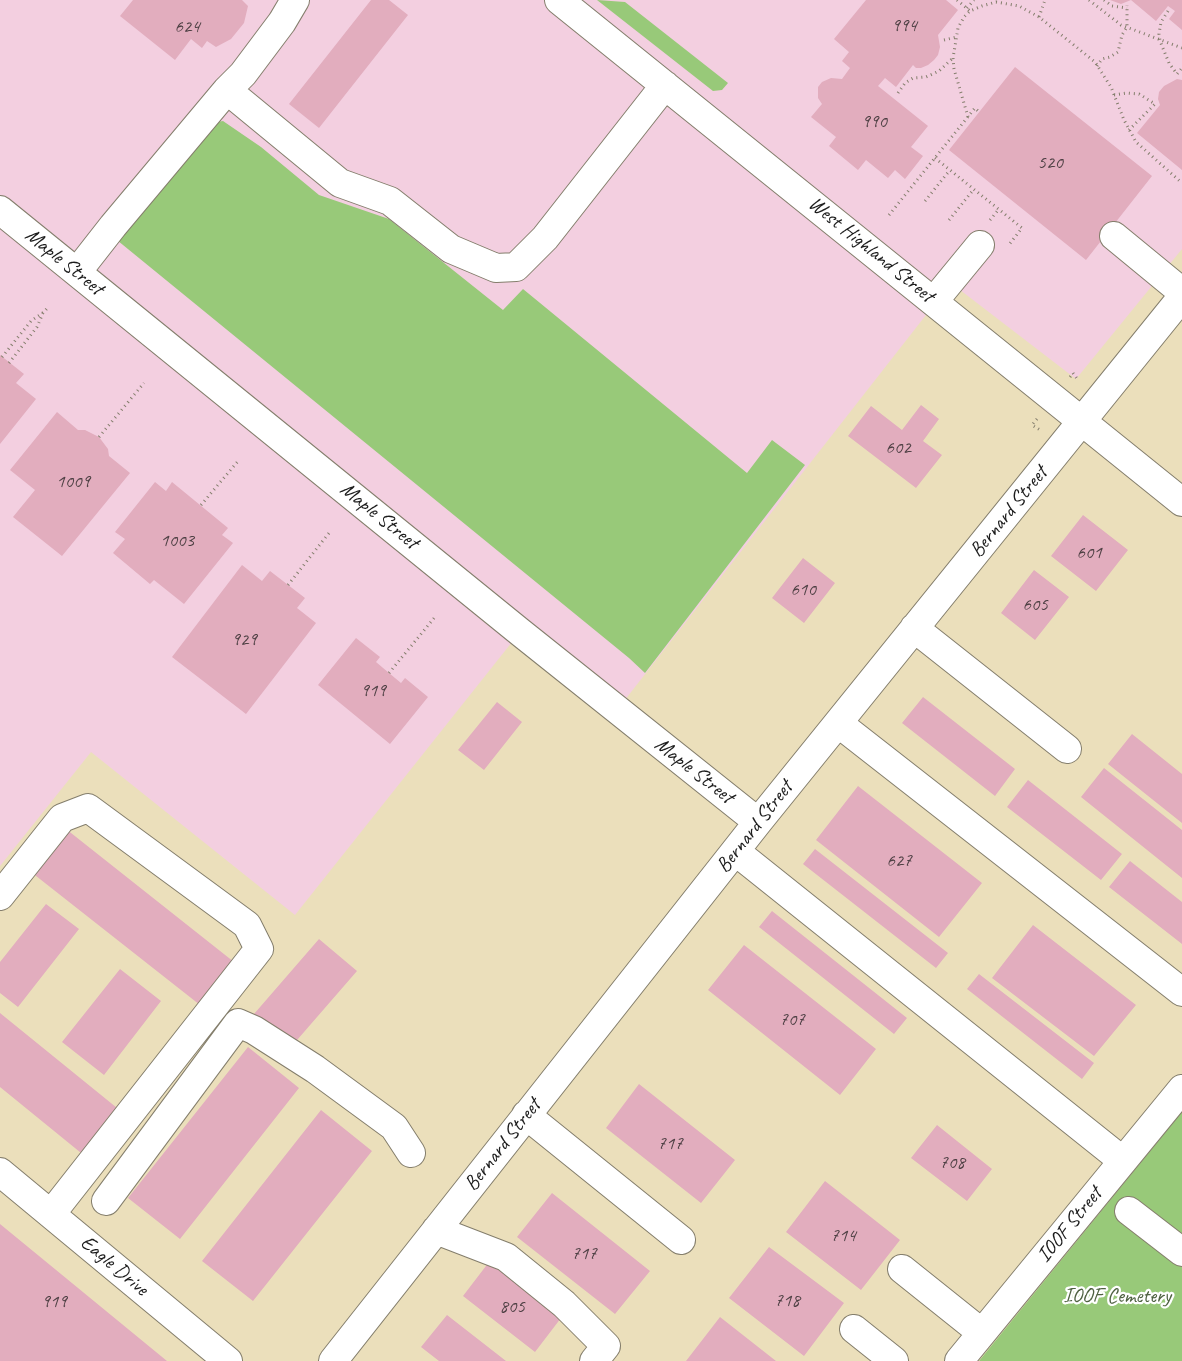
<!DOCTYPE html>
<style>
body{margin:0}
canvas{display:block;background:#ebdfbb}
</style>
<canvas width="1182" height="1361"></canvas>
<script>
const context = document.querySelector('canvas').getContext('2d');
context.lineJoin = 'round';
function fillPath(path, color) {
  context.fillStyle = color;
  context.fill(path, 'evenodd');
}
function poly(rows) {
  const path = new Path2D();
  for (const r of rows) {
    path.moveTo(r[0], r[1]);
    for (let i = 2; i < r.length; i += 2) path.lineTo(r[i], r[i + 1]);
  }
  return path;
}
function trace(path, color, width, dash) {
  context.strokeStyle = color;
  context.lineWidth = width;
  context.lineCap = dash ? 'butt' : 'round';
  context.setLineDash(dash || []);
  context.stroke(path);
}
function label(font, color, halo, rows, align = 'center') {
  context.font = font + ' Caveat,sans-serif';
  context.lineWidth = 4.5;
  context.setLineDash([]);
  context.textBaseline = 'middle';
  context.strokeStyle = halo;
  context.fillStyle = color;
  for (const [text, x, y, turn = 0] of rows) {
    context.save();
    context.translate(x, y);
    context.rotate((+turn || 0) * Math.PI / 180);
    context.textAlign = isNaN(turn) ? turn : align;
    if (halo) context.strokeText(text, 0, 0);
    context.fillText(text, 0, 0);
    context.restore();
  }
}
const built = poly([
 [0,0,1182,0,1182,249,1076,379,951,283,617,710,520,632,295,915,91,752,0,866]
]);
const green = poly([
 [597,0,625,2,728,83,722,90,713,91],
 [223,121,261,147,319,195,389,219,503,310,523,289,747,473,772,440,805,465,645,673,629,658,112,236,211,123],
 [1182,1112,1182,1361,979,1361]
]);
const building = poly([
 [133,0,242,0,248,6,244,23,231,39,216,47,207,41,202,48,191,39,175,60,120,16],
 [371,0,389,0,408,15,319,128,289,104],
 [866,0,946,0,958,10,938,35,940,47,938,55,934,60,928,65,921,68,916,68,913,65,896,87,885,78,878,86,928,126,911,147,923,156,905,179,895,170,888,178,866,160,858,170,829,146,836,137,811,117,822,104,818,98,818,87,822,82,831,78,842,79,850,68,842,61,849,52,834,39],
 [1110,0,1182,0,1182,30,1169,19,1175,11,1168,6,1156,21,1131,0,1121,4],
 [1015,67,1152,176,1086,260,949,150],
 [1177,79,1182,80,1182,170,1137,133,1160,105,1158,99,1159,92,1164,86],
 [0,355,24,374,16,383,36,399,0,444],
 [921,405,939,419,923,441,942,455,916,488,848,436,871,406,902,430],
 [57,412,78,430,85,430,99,437,108,449,109,456,130,473,62,556,13,517,35,490,10,470],
 [155,482,166,491,172,482,228,528,222,535,233,543,184,604,154,580,150,584,113,553,125,539,115,532],
 [1083,515,1128,550,1096,591,1051,556],
 [803,558,835,583,804,623,772,598],
 [242,565,262,581,270,571,305,598,297,608,316,623,246,714,172,657],
 [1034,570,1069,597,1035,640,1001,613],
 [356,638,380,657,376,662,389,673,401,683,405,678,428,697,390,744,318,685],
 [923,697,1015,769,995,796,902,723],
 [497,702,522,722,484,770,458,750],
 [1132,734,1182,774,1182,823,1108,764],
 [1104,768,1182,830,1182,878,1081,797],
 [1028,780,1122,854,1101,880,1007,807],
 [858,786,982,883,939,937,816,840],
 [66,829,234,962,200,1005,31,872],
 [815,849,948,953,936,968,803,864],
 [1130,861,1182,902,1182,944,1109,887],
 [46,904,79,929,18,1007,0,993,0,962],
 [772,911,907,1018,894,1034,759,927],
 [1033,925,1136,1005,1094,1056,992,978],
 [319,939,357,971,291,1047,254,1014],
 [744,945,876,1049,840,1095,708,990],
 [120,969,161,1001,104,1075,62,1042],
 [979,974,1094,1063,1082,1079,967,989],
 [0,1013,122,1112,86,1157,0,1087],
 [248,1047,299,1088,180,1239,128,1198],
 [639,1084,735,1160,701,1203,606,1128],
 [321,1110,372,1151,253,1301,202,1261],
 [937,1125,992,1169,967,1201,911,1158],
 [825,1181,900,1240,861,1290,786,1232],
 [552,1193,650,1271,615,1314,517,1237],
 [0,1224,167,1361,0,1361],
 [769,1247,844,1303,804,1356,729,1298],
 [489,1262,561,1318,535,1352,463,1296],
 [447,1315,506,1361,439,1361,421,1347],
 [720,1317,776,1361,686,1361]
]);
const path = poly([
 [957,0,970,11],
 [1089,0,1121,25,1182,48],
 [1104,0,1112,6,1127,8],
 [967,8,974,0],
 [1168,11,1161,22,1159,34,1160,41,1169,63,1177,74,1182,68],
 [1039,17,1045,0],
 [944,40,957,37],
 [1097,66,1102,59,1110,57,1118,52,1122,35,1127,27,1127,5],
 [898,93,905,83,913,78,926,77,939,71,953,58],
 [1114,95,1127,93,1139,94,1155,104,1129,130],
 [968,117,954,69,953,58,958,28,964,17,970,11,982,6,996,2,1019,6,1039,17,1095,62,1111,87,1124,120,1136,142,1182,183],
 [935,158,1022,228,1008,246],
 [925,201,950,170],
 [889,215,975,108,979,112],
 [949,220,974,189],
 [990,220,999,209],
 [2,357,31,321,44,312,49,306],
 [9,363,37,327,43,313],
 [1070,377,1073,373,1078,380],
 [1037,419,1032,425,1040,430],
 [99,437,144,383],
 [201,505,239,460],
 [288,585,329,533],
 [389,673,435,617]
]);
const minor = poly([
 [559,0,1182,502],
 [227,90,340,183,390,201,451,249,496,268,516,267,545,238,665,85],
 [0,210,520,632,758,822],
 [1114,236,1182,292],
 [77,272,113,226,227,90,243,74,282,22,295,0],
 [934,301,980,245],
 [914,628,1067,749],
 [838,723,1182,992],
 [735,851,1123,1161],
 [0,896,62,818,88,808,247,925,259,949,51,1214],
 [526,1115,681,1240],
 [0,1172,228,1361],
 [106,1201,238,1023,254,1030,315,1069,394,1127,411,1153],
 [1129,1211,1182,1252],
 [436,1230,506,1257,564,1304,606,1346,594,1361],
 [902,1269,982,1333],
 [854,1329,894,1361],
 [333,1361,758,822,1182,297],
 [959,1361,1182,1089]
]);
const numberNames = [
 ["994",904,26],
 ["624",187,27],
 ["990",874,122],
 ["520",1050,163],
 ["602",898,448],
 ["1009",73,482],
 ["1003",177,541],
 ["601",1089,553],
 ["610",803,590],
 ["605",1035,605],
 ["929",244,640],
 ["919",373,691],
 ["627",899,861],
 ["707",792,1020],
 ["717",670,1144],
 ["708",952,1163],
 ["714",843,1236],
 ["717",584,1254],
 ["718",787,1301],
 ["919",54,1302],
 ["805",512,1307]
];
const streetNames = [
 ["West Highland Street",871,250,39],
 ["Maple Street",64,262,39],
 ["Bernard Street",1009,512,-51],
 ["Maple Street",379,516,39],
 ["Maple Street",694,771,38],
 ["Bernard Street",755,827,-52],
 ["Bernard Street",503,1145,-52],
 ["IOOF Street",1070,1225,-51],
 ["Eagle Drive",114,1266,40]
];
const parkNames = [
 ["IOOF Cemetery",1117,1296]
];
fillPath(built, '#f3cfe0');
fillPath(green, '#98c979');
fillPath(building, '#e2adbe');
trace(minor, '#847e6c', 30);
trace(path, '#847e6c', 3, [1, 4]);
trace(minor, '#fff', 28);
label('19px', '#4e4044', null, numberNames);
label('21px', '#1c1c1c', '#fff', streetNames);
label('21px', '#4e6141', '#fff', parkNames);
</script>
